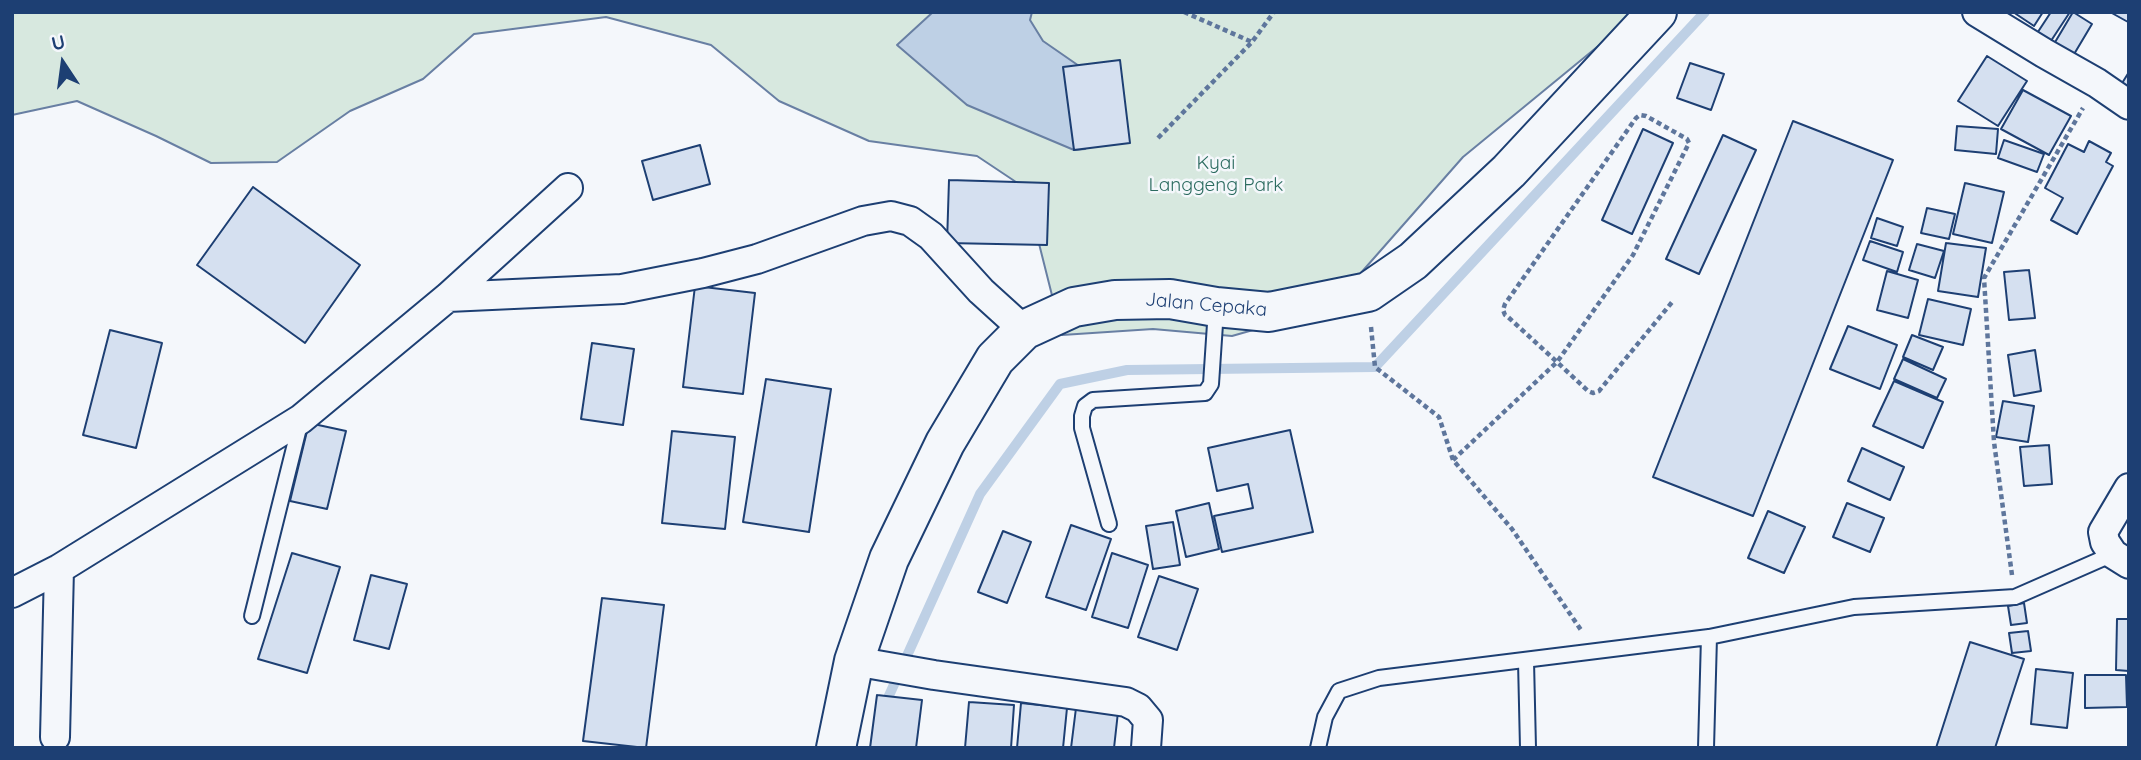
<!DOCTYPE html>
<style>
body{margin:0}
#map{position:relative;width:2141px;height:760px;overflow:hidden;background:#f4f7fb;font-family:Quicksand,sans-serif}
canvas{display:block}
.frame{position:absolute;inset:0;border:14px solid #1d3f73;pointer-events:none}
.north{position:absolute;left:28px;top:28px;width:70px;height:70px;-webkit-text-stroke:5px #f4f7fb;paint-order:stroke;rotate:347deg;font-size:19px;font-weight:700;line-height:28px;text-align:center;color:#1d3f73}
.north::after{content:'';display:block;margin:auto;width:24px;height:32px;background:#1d3f73;clip-path:polygon(50% 0,100% 100%,50% 72%,0 100%)}
</style>
<div id="map">
<canvas width="2141" height="760"></canvas>
<div class="frame"></div>
<div class="north">U</div>
</div>
<script>
const context = document.querySelector('canvas').getContext('2d');
context.lineJoin = 'round';
function fillPath(path, color) {
  context.fillStyle = color;
  context.fill(path, 'evenodd');
}
function poly(rows) {
  const path = new Path2D();
  for (const r of rows) {
    path.moveTo(r[0], r[1]);
    for (let i = 2; i < r.length; i += 2) path.lineTo(r[i], r[i + 1]);
  }
  return path;
}
function trace(path, color, width, dash) {
  context.strokeStyle = color;
  context.lineWidth = width;
  context.lineCap = dash ? 'butt' : 'round';
  context.setLineDash(dash || []);
  context.stroke(path);
}
function label(font, color, halo, rows, align = 'center') {
  context.font = font + ' Quicksand,sans-serif';
  context.lineWidth = 5;
  context.setLineDash([]);
  context.textBaseline = 'middle';
  context.strokeStyle = halo;
  context.fillStyle = color;
  for (const [text, x, y, turn = 0] of rows) {
    context.save();
    context.translate(x, y);
    context.rotate((+turn || 0) * Math.PI / 180);
    context.textAlign = isNaN(turn) ? turn : align;
    if (halo) context.strokeText(text, 0, 0);
    context.fillText(text, 0, 0);
    context.restore();
  }
}
const green = poly([
 [12,12,1633,12,1619,29,1463,157,1330,308,1232,336,1153,329,1062,335,1025,188,977,156,869,141,779,101,711,45,606,17,474,34,423,79,350,111,277,162,211,163,156,136,77,101,12,115,12,12]
]);
const water = poly([
 [933,12,1032,12,1030,20,1043,41,1095,77,1103,132,1085,149,1074,150,967,105,897,45,933,12]
]);
const stream = poly([
 [886,709,887,700,980,494,1060,384,1127,370,1375,367,1705,12]
]);
const building = poly([
 [2013,12,2043,12,2034,26,2013,12],
 [2051,12,2070,12,2043,53,2030,44,2051,12],
 [2073,12,2092,24,2067,66,2048,54,2073,12],
 [2110,12,2129,12,2129,20,2128,22,2110,12],
 [1987,56,2027,81,1998,126,1958,101,1987,56],
 [1120,60,1130,143,1074,150,1063,67,1120,60],
 [1690,63,1724,74,1711,110,1677,98,1690,63],
 [2129,72,2129,94,2119,88,2129,72],
 [2023,90,2071,116,2049,155,2001,129,2023,90],
 [1793,121,1893,160,1753,516,1653,477,1793,121],
 [1957,126,1998,129,1996,154,1955,150,1957,126],
 [1643,129,1673,143,1632,234,1602,220,1643,129],
 [1723,135,1756,150,1699,274,1666,259,1723,135],
 [2004,140,2044,154,2037,172,1998,158,2004,140],
 [2089,141,2111,153,2106,162,2113,166,2077,234,2051,220,2063,198,2045,188,2068,144,2084,152,2089,141],
 [700,145,710,184,653,200,642,161,700,145],
 [949,180,1049,183,1047,245,947,243,949,180],
 [1965,183,2004,192,1992,243,1953,234,1965,183],
 [253,187,360,265,305,343,197,265,253,187],
 [1927,208,1955,214,1949,239,1921,233,1927,208],
 [1877,218,1903,227,1897,246,1871,238,1877,218],
 [1870,241,1903,252,1897,272,1863,260,1870,241],
 [1946,243,1986,248,1978,297,1938,291,1946,243],
 [1917,244,1944,251,1935,278,1909,270,1917,244],
 [2029,270,2035,318,2009,320,2004,272,2029,270],
 [1887,271,1918,280,1908,318,1877,310,1887,271],
 [695,286,755,293,743,394,683,387,695,286],
 [1928,299,1971,309,1963,345,1919,335,1928,299],
 [1848,326,1897,345,1880,389,1830,369,1848,326],
 [110,330,162,343,136,448,83,435,110,330],
 [1912,335,1943,347,1933,370,1903,357,1912,335],
 [592,343,634,349,623,425,581,419,592,343],
 [2035,350,2041,391,2014,396,2008,355,2035,350],
 [1903,359,1946,379,1937,398,1894,379,1903,359],
 [766,379,831,389,809,532,743,522,766,379],
 [1894,381,1943,402,1923,448,1873,426,1894,381],
 [2003,401,2034,406,2028,442,1996,437,2003,401],
 [309,423,346,431,327,509,290,501,309,423],
 [1290,430,1313,532,1222,552,1214,516,1253,508,1248,484,1217,491,1208,448,1290,430],
 [672,431,735,437,725,529,662,523,672,431],
 [2049,445,2052,484,2024,486,2020,447,2049,445],
 [1862,448,1904,467,1890,500,1848,481,1862,448],
 [1209,503,1219,549,1186,557,1176,511,1209,503],
 [1847,503,1884,518,1870,552,1833,537,1847,503],
 [1768,511,1805,527,1784,573,1748,558,1768,511],
 [1173,522,1180,565,1153,569,1146,526,1173,522],
 [1071,525,1111,539,1086,610,1046,597,1071,525],
 [1003,531,1031,542,1007,603,978,592,1003,531],
 [292,553,340,567,307,673,258,659,292,553],
 [1112,553,1148,565,1128,628,1092,617,1112,553],
 [371,575,407,584,389,649,354,640,371,575],
 [1159,576,1198,589,1177,650,1138,637,1159,576],
 [602,598,664,605,646,748,583,741,602,598],
 [2024,603,2027,623,2011,625,2008,606,2024,603],
 [2117,619,2129,619,2129,671,2116,670,2117,619],
 [2028,631,2031,651,2012,653,2009,633,2028,631],
 [1970,642,2024,659,1995,748,1936,748,1970,642],
 [2036,669,2073,673,2067,728,2031,724,2036,669],
 [2085,675,2126,675,2127,707,2085,708,2085,675],
 [877,695,922,700,916,748,870,748,877,695],
 [969,702,1014,705,1011,748,965,748,969,702],
 [1021,703,1067,708,1063,748,1017,748,1021,703],
 [1076,708,1118,712,1114,748,1071,748,1076,708]
]);
const path = poly([
 [1184,12,1252,42],
 [1158,138,1252,42,1274,12],
 [1371,327,1375,367,1439,417,1453,460,1512,529,1581,630],
 [1453,460,1557,362,1633,255,1689,143,1687,139,1646,116,1640,115,1636,118,1505,304,1503,310,1505,315,1508,317,1557,362,1588,391,1593,393,1599,391,1673,301],
 [2012,575,1994,442,1984,278,2083,108]
]);
const lane = poly([
 [1109,524,1082,428,1082,416,1085,406,1093,400,1205,393,1211,384,1216,309],
 [252,616,301,420],
 [1526,661,1528,748],
 [1318,748,1325,717,1339,691,1379,678,1709,637,1854,607,2015,597,2113,554],
 [1706,748,1709,637]
]);
const street = poly([
 [1977,12,2044,53,2097,83,2129,105],
 [448,297,622,289,703,273,757,259,863,221,891,216,910,221,931,236,981,291,1024,330],
 [2129,488,2103,532,2105,542,2113,554,2129,564],
 [12,593,59,569,301,419,448,297,568,188],
 [854,661,934,675,1126,702,1138,708,1148,720,1146,748],
 [55,737,59,569]
]);
const secondary = poly([
 [836,748,854,661,889,559,945,443,995,359,1024,330,1074,307,1115,300,1170,299,1216,307,1269,312,1368,292,1413,261,1509,171,1657,12]
]);
const parkNames = [
 ["Kyai",1216,163],
 ["Langgeng Park",1216,185]
];
const streetNames = [
 ["Jalan Cepaka",1206,305,5]
];
fillPath(green, '#d7e8df');
trace(green, '#687fa3', 2);
fillPath(water, '#bed0e5');
trace(water, '#687fa3', 2);
trace(stream, '#bed0e5', 10);
fillPath(building, '#d5e0f0');
trace(building, '#1d3f73', 2);
trace(lane, '#1d3f73', 18);
trace(street, '#1d3f73', 32);
trace(secondary, '#1d3f73', 42);
trace(path, '#5e769c', 4.5, [5, 3.5]);
trace(lane, '#f4f7fb', 14);
trace(street, '#f4f7fb', 28);
trace(secondary, '#f4f7fb', 38);
label('19px', '#2c6c60', '#f4f7fb', parkNames);
label('19px', '#1d3f73', '#f4f7fb', streetNames);
</script>
